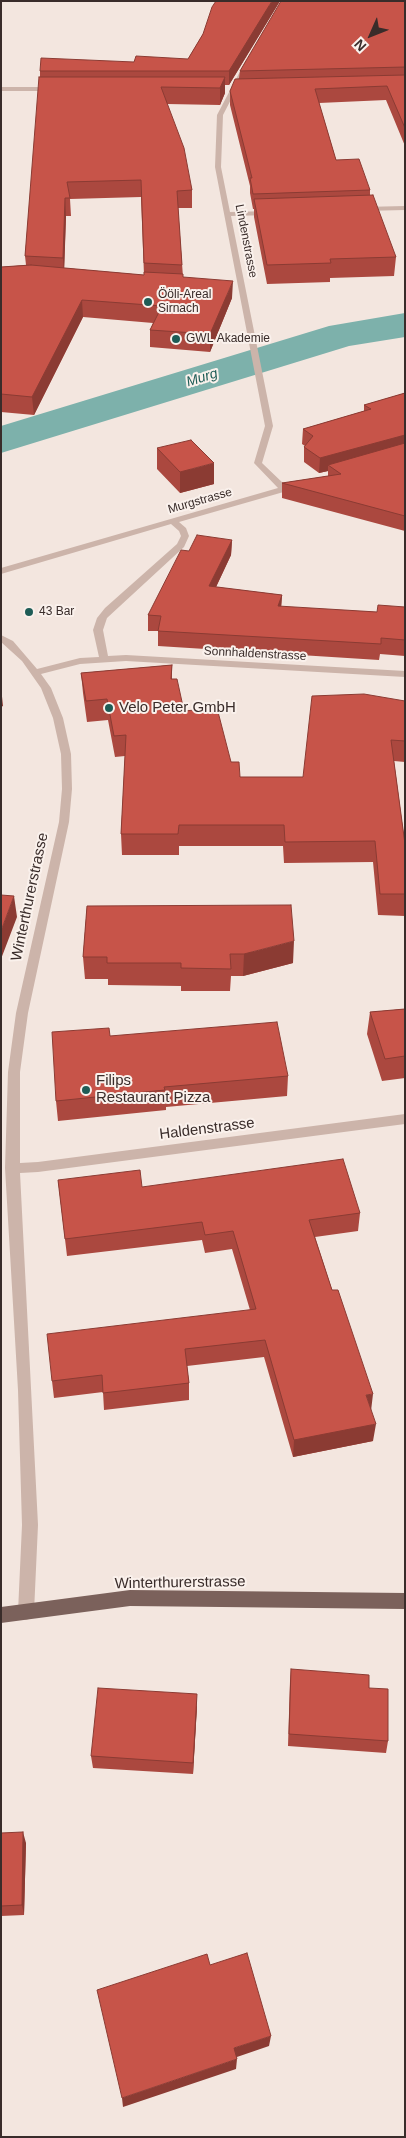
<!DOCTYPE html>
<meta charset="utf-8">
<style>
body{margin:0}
#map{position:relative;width:406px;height:2138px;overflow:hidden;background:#f3e6df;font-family:Arial,sans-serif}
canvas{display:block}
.frame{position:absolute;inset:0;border:2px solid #392c2a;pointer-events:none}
.north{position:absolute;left:346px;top:10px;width:50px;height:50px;-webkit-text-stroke:4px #faf1ec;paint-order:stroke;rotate:226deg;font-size:14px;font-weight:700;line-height:20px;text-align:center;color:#392c2a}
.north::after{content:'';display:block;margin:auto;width:18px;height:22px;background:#392c2a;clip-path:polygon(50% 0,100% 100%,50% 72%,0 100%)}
</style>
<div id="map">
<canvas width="406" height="2138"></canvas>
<div class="frame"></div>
<div class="north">N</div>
</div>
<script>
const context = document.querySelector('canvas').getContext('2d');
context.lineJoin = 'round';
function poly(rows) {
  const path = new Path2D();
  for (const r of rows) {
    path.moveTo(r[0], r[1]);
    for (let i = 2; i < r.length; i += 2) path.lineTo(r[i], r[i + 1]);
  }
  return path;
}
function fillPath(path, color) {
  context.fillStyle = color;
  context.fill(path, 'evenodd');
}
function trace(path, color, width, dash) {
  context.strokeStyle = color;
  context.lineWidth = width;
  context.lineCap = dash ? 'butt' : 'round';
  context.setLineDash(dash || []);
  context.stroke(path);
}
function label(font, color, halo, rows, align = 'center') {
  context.font = font + ' Arial,sans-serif';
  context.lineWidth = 4;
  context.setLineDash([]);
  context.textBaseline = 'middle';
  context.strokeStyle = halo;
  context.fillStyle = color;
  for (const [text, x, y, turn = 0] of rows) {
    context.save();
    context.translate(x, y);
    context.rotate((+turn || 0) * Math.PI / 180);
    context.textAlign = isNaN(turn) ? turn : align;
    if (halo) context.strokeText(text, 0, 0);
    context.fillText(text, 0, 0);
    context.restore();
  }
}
const river = poly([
 [405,313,405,337,349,346,1,453,1,426,329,326,405,313]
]);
const minor = poly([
 [246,60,251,61,223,115,221,167,230,212,271,211,274,213,271,215,231,216,273,426,262,463,285,485,289,484,293,487,287,491,179,522,186,528,189,536,184,547,107,618,103,630,108,656,126,655,405,671,405,677,126,661,80,664,41,674,51,688,63,718,71,754,72,789,69,822,28,1013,20,1072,20,1163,38,1162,405,1114,405,1124,38,1172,20,1173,38,1525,34,1612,32,1618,26,1620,20,1618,18,1612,22,1525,18,1390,5,1168,8,1072,16,1013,59,822,62,789,61,754,53,718,41,688,22,661,1,642,1,635,13,641,37,669,80,658,99,657,93,630,97,618,105,608,177,544,181,536,179,531,171,524,1,574,1,568,278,488,254,463,265,426,215,167,217,115,246,60],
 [1,87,55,87,58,89,55,91,1,91,1,87],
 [405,206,405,210,363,211,360,209,363,207,405,206]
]);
const major = poly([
 [130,1590,405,1593,405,1609,130,1606,1,1623,1,1607,130,1590]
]);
const wall = poly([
 [280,1,229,85,225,85,225,93,220,105,167,104,192,190,192,208,178,208,183,277,232,298,210,352,150,347,150,330,153,323,83,317,34,415,1,412,1,267,26,265,25,256,40,77,40,71,134,62,188,59,203,34],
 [141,197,144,275,64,268,66,216,71,216,70,199],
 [405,1,405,146,386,100,319,103,336,160,370,190,370,195,396,257,394,276,330,278,330,282,267,284,254,217,254,209,253,209,250,193,250,186,230,105,230,91,239,78,240,71],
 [405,393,405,531,282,498,282,483,328,476,328,471,319,473,304,462,304,447,305,446,302,444,303,429,364,411,364,405],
 [157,448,214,484,180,493,157,469],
 [232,540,231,555,216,587,282,595,281,607,377,612,405,607,405,656,380,654,379,660,158,646,158,631,148,631,148,615,189,551],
 [172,665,172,679,184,711,231,762,240,777,303,777,405,701,405,762,394,761,405,844,405,916,378,915,373,862,284,863,283,846,179,846,179,855,122,855,121,834,125,756,115,757,108,720,87,722,83,693,81,673],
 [87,906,293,963,243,976,231,976,230,991,181,991,181,986,108,985,108,979,85,979,83,957],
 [405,1009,405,1078,382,1081,367,1034,370,1012],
 [110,1036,288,1076,287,1096,166,1107,166,1110,58,1121,56,1101],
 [58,1180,142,1187,360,1213,358,1231,315,1237,371,1411,373,1441,293,1457,264,1357,187,1366,189,1383,189,1400,104,1410,103,1392,54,1398,52,1381,250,1310,232,1249,205,1253,202,1240,67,1256],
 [291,1669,369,1688,388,1741,386,1753,288,1746,290,1681],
 [197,1706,193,1774,93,1768,91,1756],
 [1,1833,26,1843,24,1915,1,1916]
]);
const shadedWall = poly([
 [272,1,280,1,229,85,229,71],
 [225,77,225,93,220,105,220,88],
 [65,198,66,216,64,276,63,258],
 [233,281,232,298,210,352,210,334],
 [82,300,83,317,34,415,32,397],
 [405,435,405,449,328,465,328,471,319,473,320,458],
 [214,463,214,484,180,493,180,472],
 [232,540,231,555,209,602,209,586],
 [282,595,281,610,278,606],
 [1,687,3,706,1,707],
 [14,896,17,917,1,959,1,931],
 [294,941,293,963,243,976,244,954],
 [373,1394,371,1411,366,1395],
 [376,1424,373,1441,293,1457,294,1440],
 [197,1694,197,1706,193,1774,193,1763],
 [23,1832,26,1843,24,1915,22,1905],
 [271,2036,269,2046,234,2058,234,2048],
 [237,2059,236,2069,123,2107,122,2098]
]);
const building = poly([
 [216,1,272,1,229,71,40,71,41,58,134,62,136,56,188,59,203,34,212,7,216,1],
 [281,1,405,1,405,67,240,71,281,1],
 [405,75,405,128,387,86,315,89,336,160,359,159,370,190,253,194,250,178,252,178,230,91,235,79,405,75],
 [39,77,225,77,220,88,161,87,184,148,192,190,177,191,182,265,144,263,141,180,67,182,70,198,65,198,63,258,25,256,39,77],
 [373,195,396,257,330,259,331,263,267,265,254,199,373,195],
 [31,265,144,275,144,272,183,274,183,277,233,281,210,334,150,330,162,306,82,300,32,397,1,394,1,267,31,265],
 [405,393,405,435,320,458,304,447,313,436,303,429,371,409,364,405,405,393],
 [191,440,214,463,180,472,157,448,191,440],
 [405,443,405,516,282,483,341,474,328,465,405,443],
 [197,535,232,540,209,586,282,595,278,606,377,612,378,605,405,607,405,640,381,638,381,644,158,631,161,616,148,615,181,550,189,551,197,535],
 [172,665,171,679,177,679,184,711,217,708,231,762,239,762,240,777,303,777,312,696,364,694,405,701,405,741,391,740,405,844,405,894,380,894,375,841,285,842,284,825,179,825,178,834,121,834,126,735,114,736,107,699,86,701,81,673,172,665],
 [1,895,14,896,1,931,1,895],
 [291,905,294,941,244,954,230,954,231,969,181,968,181,963,107,963,107,957,83,957,87,906,291,905],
 [405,1009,405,1056,385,1059,370,1012,405,1009],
 [277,1022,288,1076,164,1087,165,1090,56,1101,52,1032,109,1028,110,1036,277,1022],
 [343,1159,360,1213,309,1220,332,1290,338,1290,373,1394,366,1395,376,1424,294,1440,265,1340,185,1349,189,1383,103,1393,102,1375,52,1381,47,1334,256,1309,233,1231,205,1235,202,1222,65,1239,58,1180,140,1170,142,1187,343,1159],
 [291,1669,369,1675,369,1688,388,1689,388,1741,289,1734,291,1669],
 [98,1688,197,1694,193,1763,91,1756,98,1688],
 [23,1832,22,1905,1,1906,1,1833,23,1832],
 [247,1953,271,2036,234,2048,237,2059,122,2098,97,1990,207,1954,210,1965,247,1953]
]);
const markers = [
 [148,302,5,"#1e5c56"],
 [176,339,5,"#1e5c56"],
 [29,612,5,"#1e5c56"],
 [109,708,5,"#1e5c56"],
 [86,1090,5,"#1e5c56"]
];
const farStreetnames = [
 ["Lindenstrasse",246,241,79],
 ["Murgstrasse",200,501,-16],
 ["Sonnhaldenstrasse",255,654,3]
];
const farPoinames = [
 ["Ööli-Areal",158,295],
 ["Sirnach",158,309],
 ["GWL Akademie",186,339],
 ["43 Bar",39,612]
];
const farWaternames = [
 ["Murg",202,378,-17]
];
const poiNames = [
 ["Velo Peter GmbH",119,708],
 ["Filips",96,1081],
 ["Restaurant Pizza",96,1098]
];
const streetNames = [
 ["Winterthurerstrasse",30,897,-78],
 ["Haldenstrasse",207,1129,-7],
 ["Winterthurerstrasse",180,1583,-1]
];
fillPath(river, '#7db1ab');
fillPath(minor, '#ccb4aa');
fillPath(major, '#7b615b');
fillPath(wall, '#ab483f');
fillPath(shadedWall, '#8b3b33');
fillPath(building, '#c75449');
trace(building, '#8b3b33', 1);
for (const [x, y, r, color] of markers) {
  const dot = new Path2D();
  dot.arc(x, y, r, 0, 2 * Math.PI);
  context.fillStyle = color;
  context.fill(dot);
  trace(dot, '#faf1ec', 2);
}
label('12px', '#392c2a', '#faf1ec', farStreetnames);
label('12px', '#392c2a', '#faf1ec', farPoinames, 'left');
label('italic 14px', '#1e5c56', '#faf1ec', farWaternames);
label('15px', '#392c2a', '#faf1ec', poiNames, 'left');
label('15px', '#392c2a', '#faf1ec', streetNames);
</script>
